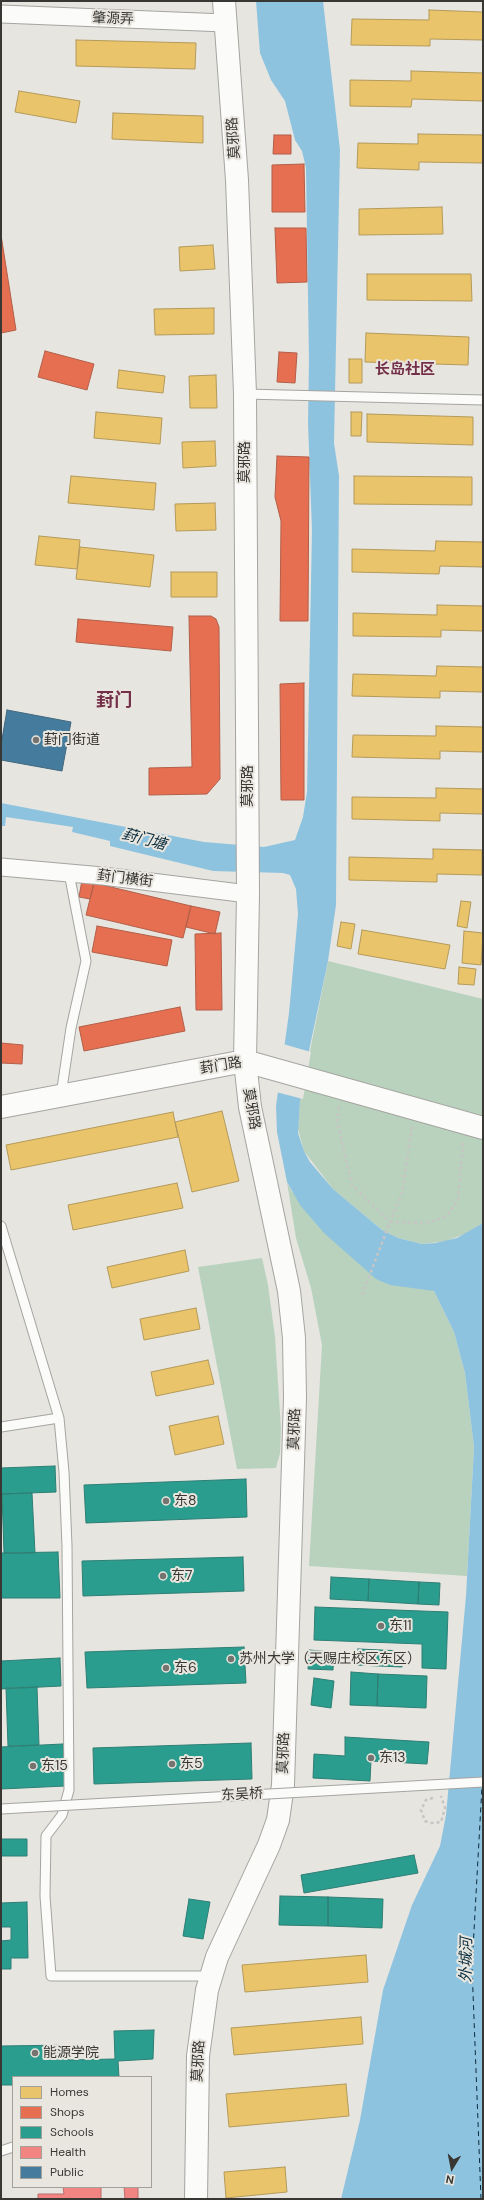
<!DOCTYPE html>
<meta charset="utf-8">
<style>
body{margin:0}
#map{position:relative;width:484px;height:2200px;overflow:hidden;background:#e6e5e0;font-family:"DM Sans",sans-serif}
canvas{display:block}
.frame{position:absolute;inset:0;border:2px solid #383734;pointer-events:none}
.legend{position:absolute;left:12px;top:2076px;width:140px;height:112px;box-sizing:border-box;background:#e8e6de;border:1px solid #a2a09a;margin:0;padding:5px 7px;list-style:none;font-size:12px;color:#383734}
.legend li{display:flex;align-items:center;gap:8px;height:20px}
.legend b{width:20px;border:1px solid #a2a09a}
.north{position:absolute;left:432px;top:2148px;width:40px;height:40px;-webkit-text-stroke:3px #e8e6de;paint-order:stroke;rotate:190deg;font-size:11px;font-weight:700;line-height:16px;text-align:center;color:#383734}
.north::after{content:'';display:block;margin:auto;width:14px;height:18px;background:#383734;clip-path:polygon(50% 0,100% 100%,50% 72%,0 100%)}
</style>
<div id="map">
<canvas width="484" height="2200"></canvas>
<div class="frame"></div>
<ul class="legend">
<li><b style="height:11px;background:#e9c46a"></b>Homes</li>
<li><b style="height:11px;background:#e76f51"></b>Shops</li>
<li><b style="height:11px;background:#2a9d8f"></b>Schools</li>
<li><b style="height:11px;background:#f28482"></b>Health</li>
<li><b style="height:11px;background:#457b9d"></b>Public</li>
</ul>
<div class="north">N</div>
</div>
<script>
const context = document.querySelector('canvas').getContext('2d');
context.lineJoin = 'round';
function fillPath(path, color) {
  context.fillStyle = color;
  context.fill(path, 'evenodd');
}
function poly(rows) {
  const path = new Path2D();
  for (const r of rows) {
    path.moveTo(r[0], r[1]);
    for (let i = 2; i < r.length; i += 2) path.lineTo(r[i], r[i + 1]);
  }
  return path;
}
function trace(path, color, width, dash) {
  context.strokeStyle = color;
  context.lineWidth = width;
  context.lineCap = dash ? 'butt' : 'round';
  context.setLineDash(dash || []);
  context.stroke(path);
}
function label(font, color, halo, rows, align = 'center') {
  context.font = font + ' "DM Sans","Noto Sans SC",sans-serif';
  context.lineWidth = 4;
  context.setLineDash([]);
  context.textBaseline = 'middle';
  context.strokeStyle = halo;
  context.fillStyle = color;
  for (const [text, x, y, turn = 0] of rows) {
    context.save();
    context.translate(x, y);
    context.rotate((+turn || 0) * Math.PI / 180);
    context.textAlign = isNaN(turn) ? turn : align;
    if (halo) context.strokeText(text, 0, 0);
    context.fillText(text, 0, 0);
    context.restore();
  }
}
const green = poly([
 [328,961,483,999,483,1223,465,1234,446,1241,422,1244,398,1238,382,1230,333,1189,304,1151,298,1129,300,1101],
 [287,1182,292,1192,434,1291,454,1332,465,1373,474,1447,467,1576,309,1566,322,1345,311,1288,296,1238],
 [262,1258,268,1285,275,1337,281,1429,280,1453,276,1468,237,1469,198,1267]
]);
const water = poly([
 [256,1,323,1,340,150,334,443,339,476,336,905,328,961,307,1060,300,1101,298,1133,304,1151,310,1162,333,1189,382,1230,398,1238,422,1244,435,1243,457,1238,483,1223,483,2199,341,2199,360,2120,383,1990,412,1905,440,1846,446,1815,466,1596,474,1447,465,1373,454,1332,434,1291,390,1285,376,1279,324,1233,300,1205,287,1182,277,1132,276,1106,289,1013,298,914,296,889,290,875,283,873,213,871,110,846,110,841,72,832,73,827,6,817,5,826,1,826,1,803,204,842,264,847,295,840,303,817,307,792,312,530,308,423,309,360,306,168,302,151,295,140,285,101,271,80,260,53]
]);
const pier = poly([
 [283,1044,311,1052,303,1099,276,1092]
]);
const homes = poly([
 [429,10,483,12,483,40,430,39,430,46,351,45,352,19,429,20,429,10],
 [76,40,196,43,195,69,76,66,76,40],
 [411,71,483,73,483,101,412,99,411,107,350,106,350,80,411,81,411,71],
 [19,91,80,101,76,123,15,112,19,91],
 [113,113,203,116,203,143,112,139,113,113],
 [418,134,483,135,483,163,419,162,419,170,357,168,358,143,418,144,418,134],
 [442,207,443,234,359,235,359,209,442,207],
 [213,245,215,269,180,271,179,247,213,245],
 [367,274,471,274,472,301,367,300,367,274],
 [214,308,214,334,155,335,154,309,214,308],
 [366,333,469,337,468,365,365,362,366,333],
 [349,359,362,359,362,383,349,383,349,359],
 [119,370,165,376,163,393,117,388,119,370],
 [216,375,217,408,190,408,189,376,216,375],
 [96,412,162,418,160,444,94,438,96,412],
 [351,412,362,412,361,436,351,436,351,412],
 [367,414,473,417,473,445,367,442,367,414],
 [215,441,216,466,183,468,182,442,215,441],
 [71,476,156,483,154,510,68,503,71,476],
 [354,476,472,477,472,505,354,504,354,476],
 [215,503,216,530,176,531,175,504,215,503],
 [39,536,80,540,77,569,35,565,39,536],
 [436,541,483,542,483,567,440,566,439,574,352,572,352,549,435,551,436,541],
 [80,547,154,555,150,587,76,579,80,547],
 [171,572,217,572,217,597,171,597,171,572],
 [437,605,483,606,483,631,441,630,441,637,353,636,353,613,437,615,437,605],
 [437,666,483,667,483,692,440,691,440,698,352,696,353,674,436,676,437,666],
 [436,726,483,727,483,752,440,751,440,759,352,757,353,735,436,736,436,726],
 [436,788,483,789,483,814,440,813,440,821,352,819,352,797,436,798,436,788],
 [433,849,482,850,482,875,437,874,437,882,349,880,349,857,433,859,433,849],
 [461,901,471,902,467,928,457,926,461,901],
 [341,922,355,924,351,949,337,946,341,922],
 [362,930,450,945,445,969,358,954,362,930],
 [464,931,483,933,481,965,462,963,464,931],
 [459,967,476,969,474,985,458,984,459,967],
 [222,1111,239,1181,192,1192,175,1122,222,1111],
 [173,1112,178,1137,11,1170,6,1145,173,1112],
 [177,1183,183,1208,73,1230,68,1205,177,1183],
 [185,1250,189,1271,112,1288,107,1267,185,1250],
 [196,1308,200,1329,144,1340,140,1319,196,1308],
 [208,1360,214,1384,156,1396,151,1372,208,1360],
 [218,1416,224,1444,175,1455,169,1426,218,1416],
 [366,1955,368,1982,245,1992,242,1965,366,1955],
 [361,2017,363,2044,234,2055,231,2028,361,2017],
 [346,2084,349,2116,229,2127,226,2094,346,2084],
 [285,2167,287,2192,226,2198,224,2172,285,2167]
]);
const shops = poly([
 [274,135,291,135,291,154,273,154,274,135],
 [304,164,305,212,272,212,272,165,304,164],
 [275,228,306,228,307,282,277,283,275,228],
 [1,235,16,330,1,333,1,235],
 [45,351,94,364,87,390,38,377,45,351],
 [279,352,297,353,295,383,277,382,279,352],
 [277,456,309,457,308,621,280,621,281,521,275,497,277,456],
 [189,616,211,616,216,619,219,627,220,779,207,794,149,795,149,768,192,767,189,616],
 [78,619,173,627,171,651,76,642,78,619],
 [304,683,304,800,281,800,280,684,304,683],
 [82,880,94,883,90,899,79,897,82,880],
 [94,883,191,906,183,938,86,915,94,883],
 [191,906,220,912,215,934,186,927,191,906],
 [97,926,172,940,167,966,92,952,97,926],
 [221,933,222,1010,196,1010,195,934,221,933],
 [180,1007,185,1031,84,1051,79,1027,180,1007],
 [1,1043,23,1045,22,1064,1,1063,1,1043]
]);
const schools = poly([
 [55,1466,56,1492,1,1494,1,1468,55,1466],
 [246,1479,247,1517,86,1523,84,1485,246,1479],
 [32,1493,35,1553,4,1553,2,1494,32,1493],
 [58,1552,60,1598,1,1598,1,1553,58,1552],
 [243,1557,244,1591,83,1596,82,1561,243,1557],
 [331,1577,369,1579,368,1601,330,1599,331,1577],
 [369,1579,419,1582,418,1604,368,1601,369,1579],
 [419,1582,440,1583,439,1605,418,1604,419,1582],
 [315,1607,448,1612,446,1669,422,1668,422,1644,314,1640,315,1607],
 [244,1647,246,1683,87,1688,85,1652,244,1647],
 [358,1649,403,1651,402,1667,357,1665,358,1649],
 [309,1650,334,1652,333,1670,308,1669,309,1650],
 [60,1658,61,1686,1,1689,1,1661,60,1658],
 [351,1672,378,1674,377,1706,350,1705,351,1672],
 [378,1674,427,1676,426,1708,377,1706,378,1674],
 [314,1678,334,1681,331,1708,311,1705,314,1678],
 [37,1687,39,1745,8,1746,6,1688,37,1687],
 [345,1737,429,1742,427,1764,371,1761,370,1781,313,1778,314,1754,345,1756,345,1737],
 [251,1743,252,1779,94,1784,93,1748,251,1743],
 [63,1744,65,1786,1,1789,1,1747,63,1744],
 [1,1839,27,1839,27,1856,1,1856,1,1839],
 [414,1855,418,1873,304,1893,301,1875,414,1855],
 [280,1896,328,1897,328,1926,279,1925,280,1896],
 [328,1897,383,1899,382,1928,328,1926,328,1897],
 [189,1899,210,1902,203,1939,183,1936,189,1899],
 [27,1902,28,1958,11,1958,11,1969,1,1969,1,1941,11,1940,11,1927,1,1927,1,1903,27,1902],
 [154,2030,153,2059,118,2061,119,2077,13,2077,13,2085,1,2085,1,2046,69,2045,69,2060,115,2059,114,2031,154,2030]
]);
const health = poly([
 [63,2187,101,2187,101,2199,38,2199,38,2194,64,2194,63,2187],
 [124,2187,138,2187,138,2199,125,2199,124,2187]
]);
const public = poly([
 [7,710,71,722,62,771,1,760,1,745,7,710]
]);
const ferry = poly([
 [481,2199,472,1967,482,1786]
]);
const path = poly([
 [339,1107,337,1121,352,1185,390,1222,402,1193,412,1127],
 [362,1295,390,1222,426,1223,447,1216,458,1200,463,1140],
 [433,1798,426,1800,421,1810,425,1821,431,1823,441,1822,445,1808,441,1796]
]);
const lane = poly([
 [245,394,483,400],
 [61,1095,71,1028,86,961,69,873],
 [1,1226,59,1418,64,1472,67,1546,69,1790,62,1815,46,1836,45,1896,51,1976,211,1976],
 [1,1427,59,1418],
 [1,2151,13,2147]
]);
const street = poly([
 [1,14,225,23],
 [1,867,103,876,248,894]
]);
const secondary = poly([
 [1,1107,245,1061,483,1128],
 [196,2199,198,2056,207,1990,217,1957,269,1845,278,1820,283,1785,295,1398,294,1338,289,1291,250,1107,245,1061,248,894,245,394,237,180,224,1]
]);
const laneBridge = poly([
 [1,1809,483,1782]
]);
const markers = [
 [36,740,4,"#757470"],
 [166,1501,4,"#757470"],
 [163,1576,4,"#757470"],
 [381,1626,4,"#757470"],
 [231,1659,4,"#757470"],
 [166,1668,4,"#757470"],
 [371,1758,4,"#757470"],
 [172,1764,4,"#757470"],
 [33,1766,4,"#757470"],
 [35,2053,4,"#757470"]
];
const streetNames = [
 ["肇源弄",113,19,2],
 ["莫邪路",234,138,-94],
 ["莫邪路",245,462,-90],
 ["莫邪路",248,786,-90],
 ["葑门横街",125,879,7],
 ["葑门路",221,1066,-9],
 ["莫邪路",251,1109,80],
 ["莫邪路",295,1429,-88],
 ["莫邪路",284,1753,-88],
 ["东吴桥",242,1795,-3],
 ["莫邪路",199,2061,-87]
];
const poiNames = [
 ["葑门街道",44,740],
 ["东8",174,1501],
 ["东7",171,1576],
 ["东11",389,1626],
 ["苏州大学（天赐庄校区东区）",239,1659],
 ["东6",174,1668],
 ["东13",379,1758],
 ["东5",180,1764],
 ["东15",41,1766],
 ["能源学院",43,2053]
];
const neighbourhoodNames = [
 ["长岛社区",405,370]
];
const waterNames = [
 ["葑门塘",144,840,15],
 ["外城河",467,1960,-89]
];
const districtNames = [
 ["葑门",114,701]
];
fillPath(green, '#b8d2bd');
fillPath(water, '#8ec3df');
fillPath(pier, '#e6e5e0');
fillPath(homes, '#e9c46a');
trace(homes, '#b49a5a', 1);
fillPath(shops, '#e76f51');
trace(shops, '#b25e48', 1);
fillPath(schools, '#2a9d8f');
trace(schools, '#2e7e74', 1);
fillPath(health, '#f28482');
trace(health, '#ba6d6b', 1);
fillPath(public, '#457b9d');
trace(public, '#41677e', 1);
trace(ferry, '#0a2d3f', 1, [5, 4]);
trace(lane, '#a5a4a0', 11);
trace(street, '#a5a4a0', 19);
trace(secondary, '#a5a4a0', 24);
trace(path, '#c6c5c4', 2.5, [3, 3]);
trace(lane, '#fbfbfa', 9);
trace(street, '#fbfbfa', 17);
trace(secondary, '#fbfbfa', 22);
trace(laneBridge, '#a5a4a0', 11, []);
trace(laneBridge, '#fbfbfa', 9);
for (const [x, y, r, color] of markers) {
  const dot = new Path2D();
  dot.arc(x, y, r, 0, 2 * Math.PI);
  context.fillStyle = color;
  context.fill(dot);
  trace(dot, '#e8e6de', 1.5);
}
label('14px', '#383734', '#e8e6de', streetNames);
label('14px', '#383734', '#e8e6de', poiNames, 'left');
label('bold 15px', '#74304b', '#e8e6de', neighbourhoodNames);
label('italic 15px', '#0a2d3f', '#e8e6de', waterNames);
label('bold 18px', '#74304b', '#e8e6de', districtNames);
</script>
